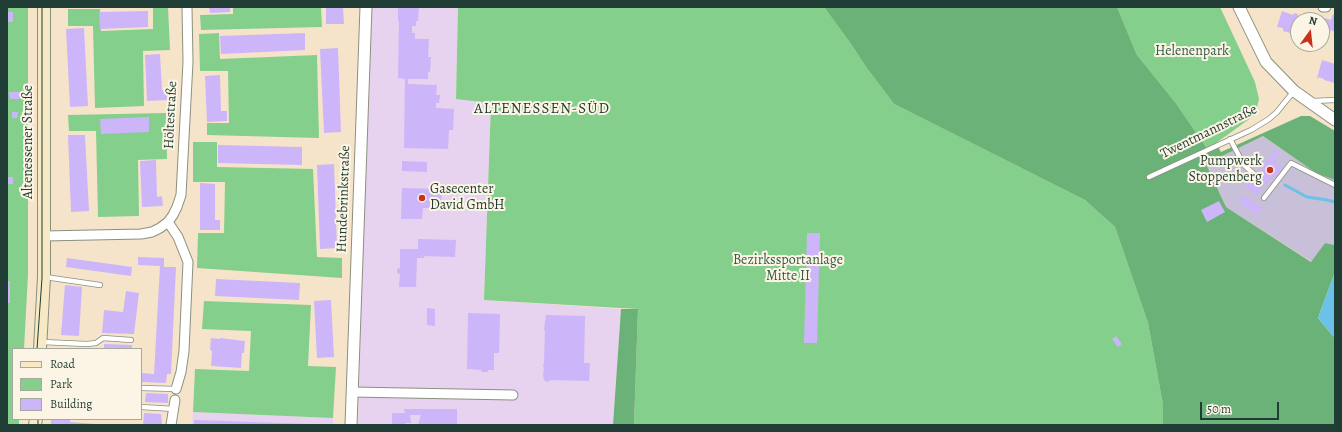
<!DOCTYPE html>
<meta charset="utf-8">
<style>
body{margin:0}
#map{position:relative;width:1342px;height:432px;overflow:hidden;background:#f6e4ca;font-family:Alegreya,serif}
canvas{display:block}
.frame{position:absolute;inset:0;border:8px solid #1f3d34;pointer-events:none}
.legend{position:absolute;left:12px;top:348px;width:130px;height:72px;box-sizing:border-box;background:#fcf5e5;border:1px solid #a4ab9e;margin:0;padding:5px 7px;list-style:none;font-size:12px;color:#1f3d34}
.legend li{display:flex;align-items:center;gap:8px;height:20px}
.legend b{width:20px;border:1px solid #a4ab9e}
.north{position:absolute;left:1290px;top:12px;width:40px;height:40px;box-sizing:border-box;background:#fcf5e5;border:1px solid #a4ab9e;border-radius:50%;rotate:15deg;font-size:11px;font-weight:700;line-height:16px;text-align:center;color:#1f3d34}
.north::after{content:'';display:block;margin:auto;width:14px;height:18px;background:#c8321e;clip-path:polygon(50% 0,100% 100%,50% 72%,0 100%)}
.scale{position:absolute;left:1200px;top:402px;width:79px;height:18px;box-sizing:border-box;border:2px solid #1f3d34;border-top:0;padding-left:5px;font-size:12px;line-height:14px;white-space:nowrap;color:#1f3d34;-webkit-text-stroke:3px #fcf5e5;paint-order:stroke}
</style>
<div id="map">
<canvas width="1342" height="432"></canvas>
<div class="frame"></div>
<ul class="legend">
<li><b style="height:5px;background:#f6e9c3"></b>Road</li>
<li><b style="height:11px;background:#84cf8c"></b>Park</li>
<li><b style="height:11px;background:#ccb5f8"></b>Building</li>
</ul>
<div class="north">N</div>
<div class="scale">50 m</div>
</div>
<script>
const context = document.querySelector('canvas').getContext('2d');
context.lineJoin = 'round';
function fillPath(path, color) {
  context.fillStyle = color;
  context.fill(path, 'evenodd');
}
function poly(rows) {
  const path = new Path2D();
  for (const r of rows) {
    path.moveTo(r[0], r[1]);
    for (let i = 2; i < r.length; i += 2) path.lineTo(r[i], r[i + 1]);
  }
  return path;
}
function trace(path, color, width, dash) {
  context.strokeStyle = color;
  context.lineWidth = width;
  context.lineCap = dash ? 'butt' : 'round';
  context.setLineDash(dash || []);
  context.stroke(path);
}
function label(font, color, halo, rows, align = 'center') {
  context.font = font + ' Alegreya,serif';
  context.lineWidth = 4;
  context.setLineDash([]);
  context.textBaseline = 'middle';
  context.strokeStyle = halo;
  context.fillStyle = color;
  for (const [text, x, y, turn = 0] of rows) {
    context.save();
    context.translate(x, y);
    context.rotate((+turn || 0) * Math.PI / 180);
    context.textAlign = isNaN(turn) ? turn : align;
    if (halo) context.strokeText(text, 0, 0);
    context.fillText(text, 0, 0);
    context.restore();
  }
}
const built = poly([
 [370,7,458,7,456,99,491,102,484,300,621,309,613,425,358,425],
 [193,412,333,418,333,425,192,425]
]);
const industrial = poly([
 [1263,136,1316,173,1335,180,1335,245,1325,243,1312,262,1226,207,1206,164]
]);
const green = poly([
 [7,7,28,7,28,275,24,349,13,349,13,419,19,419,19,425,7,425],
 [153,7,168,7,170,50,143,51,144,106,95,108,93,26,68,26,68,9,100,9,101,31,153,29],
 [233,7,321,7,322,27,201,30,200,15,233,14],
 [458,7,824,7,851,44,866,67,894,104,1085,200,1115,227,1148,323,1163,405,1163,425,634,425,638,309,484,300,491,103,456,99],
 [1117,7,1220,7,1255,82,1259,99,1255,115,1216,143,1206,147,1175,102,1137,55],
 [219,33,220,59,317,55,319,138,207,135,207,123,229,123,228,71,200,71,199,34],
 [166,113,167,159,138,160,139,216,98,217,96,131,69,131,68,115],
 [193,142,217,142,217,167,313,169,317,257,342,258,342,278,197,268,198,233,224,233,225,182,193,182],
 [204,301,311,305,308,366,336,367,333,418,193,412,195,369,249,371,251,331,202,329]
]);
const forest = poly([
 [824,7,1117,7,1137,55,1175,102,1206,147,1216,143,1221,152,1301,116,1310,116,1335,131,1335,180,1316,173,1263,136,1206,164,1226,207,1311,262,1325,243,1335,245,1335,272,1318,318,1333,336,1335,337,1335,425,1163,425,1163,405,1148,323,1115,227,1085,200,894,104,866,67,851,44],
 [621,309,638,309,634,425,613,425]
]);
const water = poly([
 [1335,272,1335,337,1333,336,1318,318]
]);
const stream = poly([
 [1285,185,1307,197,1327,200,1335,202]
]);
const building = poly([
 [209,7,230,7,230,12,210,13],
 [326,7,343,7,344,24,326,24],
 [398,7,419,7,418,21,416,21,416,26,412,26,412,33,415,33,415,39,429,39,428,57,431,57,430,72,428,72,428,79,408,79,408,84,437,85,436,95,440,95,439,103,436,103,436,108,454,109,453,130,449,130,448,149,404,148,405,79,398,78,399,21,398,21],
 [148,11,148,27,100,29,99,12],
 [1282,11,1293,15,1294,13,1298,14,1298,16,1310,20,1298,20,1298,35,1283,31,1283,28,1277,27],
 [7,12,13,12,13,22,7,22],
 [1333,14,1335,15,1335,32,1331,30,1330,32,1328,32,1329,28,1322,26,1322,20,1317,20,1318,16,1331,20],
 [84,28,88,106,70,107,66,29],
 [305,33,305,50,221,54,220,36],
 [338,48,341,132,324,133,320,49],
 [160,54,162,90,167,90,167,100,147,101,145,55],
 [1322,60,1335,64,1335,83,1324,80,1324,79,1318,77,1318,79,1317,78],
 [220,75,221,111,227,111,227,121,207,122,205,76],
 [9,92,19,92,19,99,10,99],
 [12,112,18,112,17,118,12,118],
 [149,117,149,132,101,134,100,119],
 [68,135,85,135,89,211,71,212],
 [218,145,302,147,302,165,218,163],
 [1276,149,1280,152,1274,161,1283,167,1276,177,1274,175,1265,186,1264,185,1257,195,1244,186,1251,176,1254,179],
 [156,160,157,197,162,196,163,206,142,207,140,161],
 [402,161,427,162,427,172,402,171],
 [334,164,337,248,320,249,317,165],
 [7,177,13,177,13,184,7,184],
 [200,183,215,184,215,220,220,220,220,230,200,230],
 [402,188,442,189,441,208,423,208,422,219,401,219],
 [1243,195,1263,208,1258,215,1239,203],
 [1219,201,1225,212,1207,222,1201,210],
 [807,233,820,233,817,343,804,343],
 [418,239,456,240,455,257,424,256,424,258,417,258,416,287,399,287,400,274,397,273,397,269,400,268,400,249,418,249],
 [138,257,164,258,164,267,176,267,171,374,167,374,166,383,141,382,141,373,154,374,160,266,138,265],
 [67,258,132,267,131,276,66,267],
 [216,279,300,283,299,300,215,296],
 [7,281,10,281,10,303,7,303],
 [65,285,82,287,79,336,61,335],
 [126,291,139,293,134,334,102,333,104,310,123,312],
 [331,300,334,357,317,358,314,301],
 [427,308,435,309,435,326,427,325],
 [468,313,500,314,499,353,494,353,494,370,488,370,488,372,481,372,482,370,467,369],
 [546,315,585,316,584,363,590,363,589,381,551,380,547,382,544,380,543,376,544,369,543,365,544,363,545,331,544,330],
 [1116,336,1122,344,1118,347,1112,339],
 [211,338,220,339,220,338,245,341,244,353,242,353,241,368,211,366,212,351,210,350],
 [104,344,132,345,132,349,104,349],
 [146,393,168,394,168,403,145,402],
 [404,409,457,409,457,425,418,425,421,415,410,415,411,423,405,423,405,425,392,425,392,413,405,413],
 [144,413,161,414,162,425,143,425],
 [51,419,70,419,70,422,95,424,95,425,51,425],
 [194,420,308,424,308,425,194,425]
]);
const service = poly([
 [1313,101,1335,100],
 [1230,139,1244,165,1255,175],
 [1149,177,1251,130,1269,119,1277,112,1294,91],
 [1264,198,1291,163,1335,185],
 [45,277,100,285],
 [42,342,87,344,96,343,103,338,131,340],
 [141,388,176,389],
 [141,407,174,409]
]);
const minor = poly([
 [1323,7,1326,7],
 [168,222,178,237,188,262,184,351,181,372,176,389],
 [44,236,141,234,152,232,160,228,168,222,173,215,177,207,181,195,188,62,187,7],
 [352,392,513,395],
 [171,425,175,400]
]);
const tertiary = poly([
 [1239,7,1266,62,1294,91,1335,120],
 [351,425,366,7]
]);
const secondary = poly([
 [40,349,44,277,44,7],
 [35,425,36,419]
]);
const tram = poly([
 [37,349,42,278,42,7],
 [38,425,38,419]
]);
const markers = [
 [1270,170,4,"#c8321e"],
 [422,198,4,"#c8321e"]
];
const parkNames = [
 ["Helenenpark",1192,52],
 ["Bezirkssportanlage",788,261],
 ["Mitte II",788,277]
];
const streetNames = [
 ["Höltestraße",171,115,-87],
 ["Twentmannstraße",1209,132,-26],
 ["Altenessener Straße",29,142,-90],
 ["Hundebrinkstraße",344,199,-88]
];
const poiNames = [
 ["Pumpwerk",1262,162],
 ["Stoppenberg",1262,178],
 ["Gasecenter",430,190,"left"],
 ["David GmbH",430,206,"left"]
];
const neighbourhoodNames = [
 ["ALTENESSEN-SÜD",542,109]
];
fillPath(built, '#e7d2ef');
fillPath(industrial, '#c8bfd8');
fillPath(green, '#84cf8c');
fillPath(forest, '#6bb278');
fillPath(water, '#6cc1e9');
trace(stream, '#6cc1e9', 3);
fillPath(building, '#ccb5f8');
trace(service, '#8a907f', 6);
trace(minor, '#8a907f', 11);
trace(tertiary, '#8a907f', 13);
trace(secondary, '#8a907f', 14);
trace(service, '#fff', 4.5);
trace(minor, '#fff', 9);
trace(tertiary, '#fff', 11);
trace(secondary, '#f6e9c3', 12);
trace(tram, '#1f3d34', 1);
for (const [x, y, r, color] of markers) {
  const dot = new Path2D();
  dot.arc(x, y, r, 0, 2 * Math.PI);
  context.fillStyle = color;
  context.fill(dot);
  trace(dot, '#fcf5e5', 1.5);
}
label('14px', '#335a46', '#fcf5e5', parkNames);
label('14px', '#1f3d34', '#fcf5e5', streetNames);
label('14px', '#1f3d34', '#fcf5e5', poiNames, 'right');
context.letterSpacing = '1px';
label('15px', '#1f3d34', '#fcf5e5', neighbourhoodNames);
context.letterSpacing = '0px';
</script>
